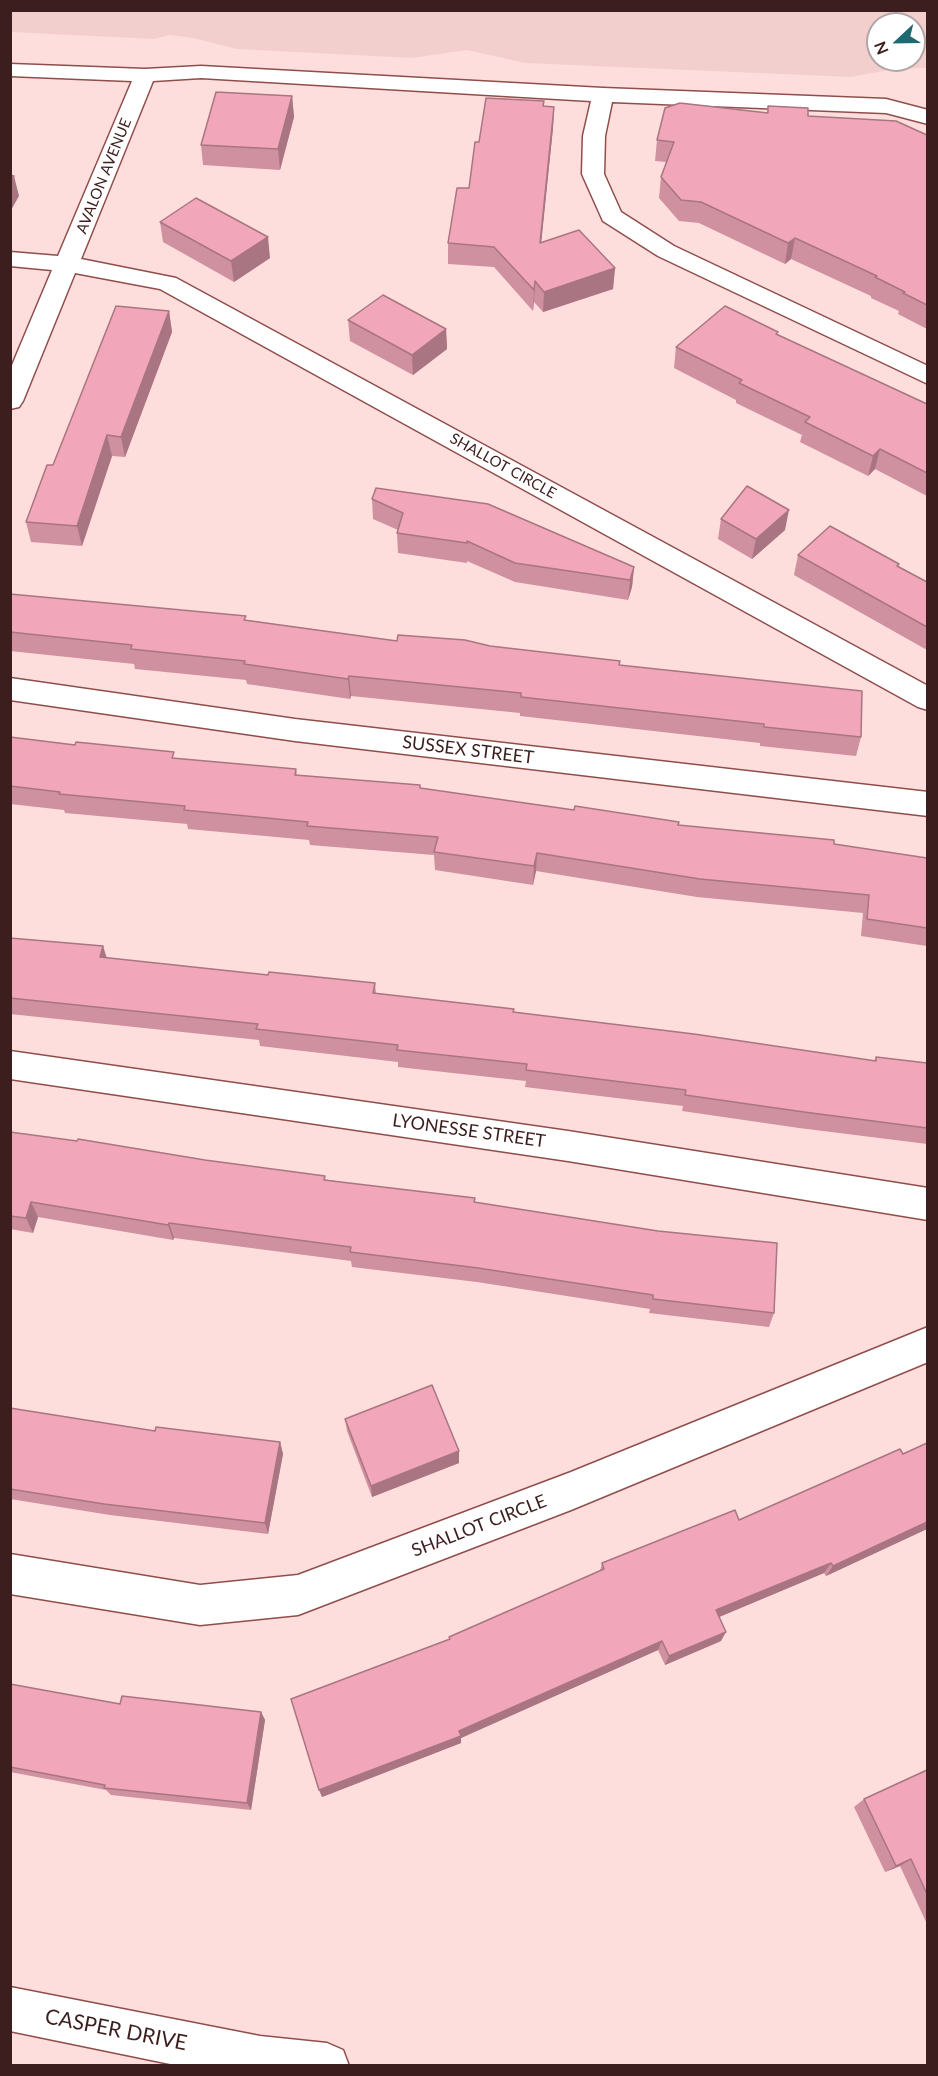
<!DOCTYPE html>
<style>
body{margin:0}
#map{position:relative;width:938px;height:2076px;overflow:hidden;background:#fededc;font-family:Lato,sans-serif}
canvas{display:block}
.frame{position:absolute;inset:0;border:12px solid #3b1e1d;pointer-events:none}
.north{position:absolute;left:866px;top:12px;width:60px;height:60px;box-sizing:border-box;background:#fff;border:2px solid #b1a5a5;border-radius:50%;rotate:248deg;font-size:16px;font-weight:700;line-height:24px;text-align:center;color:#3b1e1d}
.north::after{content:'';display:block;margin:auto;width:21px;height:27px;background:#1e6a70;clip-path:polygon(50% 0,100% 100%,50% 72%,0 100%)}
</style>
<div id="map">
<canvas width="938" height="2076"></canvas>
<div class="frame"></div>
<div class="north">N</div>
</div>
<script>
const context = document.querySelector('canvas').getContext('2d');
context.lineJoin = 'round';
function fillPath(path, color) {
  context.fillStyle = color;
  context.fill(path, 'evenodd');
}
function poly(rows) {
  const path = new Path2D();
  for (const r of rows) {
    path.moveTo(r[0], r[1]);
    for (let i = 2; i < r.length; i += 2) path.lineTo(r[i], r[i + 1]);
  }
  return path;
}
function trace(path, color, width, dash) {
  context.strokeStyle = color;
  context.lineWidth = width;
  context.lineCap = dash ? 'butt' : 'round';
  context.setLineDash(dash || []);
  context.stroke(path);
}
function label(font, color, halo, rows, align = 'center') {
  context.font = font + ' Lato,sans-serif';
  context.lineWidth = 5;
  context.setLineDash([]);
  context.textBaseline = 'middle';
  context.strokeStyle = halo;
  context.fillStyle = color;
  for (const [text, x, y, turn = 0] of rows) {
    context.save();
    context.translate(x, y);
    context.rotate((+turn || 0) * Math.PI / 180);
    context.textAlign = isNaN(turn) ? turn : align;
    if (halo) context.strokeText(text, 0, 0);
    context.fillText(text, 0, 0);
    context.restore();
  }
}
const built = poly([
 [10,11,927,11,927,68,899,68,851,77,525,63,467,50,412,58,237,49,193,38,170,35,154,39,11,32],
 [878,24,914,24,914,60,878,60]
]);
const minor = poly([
 [10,64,145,69,201,66,603,88,886,99,928,110,928,124,886,113,612,102,605,136,604,174,621,212,674,246,928,366,928,384,658,256,603,221,582,174,583,136,591,101,201,78,153,81,81,259,176,278,928,686,928,710,918,707,160,289,75,273,23,401,19,407,10,409,10,370,52,270,10,266,10,252,58,256,132,81,10,76,10,64],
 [10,678,295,719,928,792,928,816,295,741,10,700,10,678],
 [10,1051,568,1131,928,1188,928,1220,568,1161,10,1079,10,1051],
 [928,1327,928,1362,571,1510,298,1615,200,1625,10,1594,10,1554,200,1585,298,1575,571,1472,928,1327],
 [10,1987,260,2036,327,2043,343,2050,349,2066,180,2066,10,2031,10,1987]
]);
const wall = poly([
 [292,96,294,117,280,170,203,165,201,145],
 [544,101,544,106,554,107,553,128,541,243,615,268,613,289,543,312,534,302,533,311,494,267,448,264,448,243,469,188,479,142],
 [768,106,808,116,927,135,927,329,898,314,899,311,871,298,871,296,791,259,785,264,699,223,679,221,659,198,661,177,666,162,655,161,657,140,767,113],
 [160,222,270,258,234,282,163,242],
 [169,311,172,332,125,457,112,456,82,546,31,542,26,522,53,465],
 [348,320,446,329,447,349,413,375,350,341],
 [778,335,927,404,927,496,875,469,868,476,800,442,802,435,736,403,736,400,674,368,676,347],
 [372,499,634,567,632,587,628,600,515,582,467,561,467,563,398,553,397,533,398,530,373,519],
 [721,519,785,530,752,559,718,539],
 [798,555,899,564,898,566,927,582,927,650,794,575],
 [10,594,246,620,397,641,490,646,620,665,861,737,856,756,760,746,760,743,520,716,520,713,351,696,350,699,247,684,246,680,135,669,134,664,10,651],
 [10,737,175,758,296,769,297,775,420,785,420,788,678,825,834,844,927,858,927,946,861,936,863,913,697,897,536,871,533,885,435,870,434,855,310,845,309,840,188,829,187,824,65,813,64,810,10,804],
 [10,938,103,946,107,958,268,975,375,983,376,993,874,1061,876,1057,927,1063,927,1144,799,1128,682,1111,683,1106,525,1087,526,1081,398,1067,398,1062,260,1046,259,1040,10,1014],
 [10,1132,475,1202,774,1313,769,1327,649,1313,650,1309,477,1282,352,1267,351,1261,174,1238,173,1240,38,1217,33,1233,10,1229],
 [10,1408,155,1431,280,1442,283,1454,268,1534,110,1515,10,1499],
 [345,1419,459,1463,372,1497,347,1431],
 [927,1443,927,1529,826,1576,824,1573,719,1617,721,1641,665,1665,658,1650,461,1738,461,1743,322,1797,449,1639,449,1637,600,1571,602,1563,739,1520,903,1454],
 [10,1684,120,1704,261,1712,265,1720,251,1810,111,1795,106,1790,10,1772],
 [927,1770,927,1924,900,1866,885,1872,854,1807,864,1799]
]);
const shadedWall = poly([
 [292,96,294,117,280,170,278,149],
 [554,107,553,128,539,264,540,243],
 [14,176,19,196,10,212,10,182],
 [268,237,270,258,234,282,231,261],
 [795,238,791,259,785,264,788,243],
 [615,268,613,289,543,312,544,292],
 [535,281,534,302,533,311,534,290],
 [169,311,172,332,125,457,121,437],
 [446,329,447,349,413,375,412,355],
 [107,435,112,456,82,546,77,526],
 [880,449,875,469,868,476,873,456],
 [789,510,785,530,752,559,756,539],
 [634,567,632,587,628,600,630,580],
 [349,676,351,696,350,699,348,679],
 [537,853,536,871,533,885,534,866],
 [103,946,108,964,100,957],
 [31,1202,38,1217,33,1233,26,1218],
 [169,1223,174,1238,173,1240,168,1225],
 [280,1442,283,1454,268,1534,265,1523],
 [459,1451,459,1463,372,1497,371,1486],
 [927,1522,927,1529,826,1576,833,1566],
 [831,1563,824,1573,712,1620,716,1610],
 [726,1632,721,1641,665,1665,669,1656],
 [662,1641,658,1650,461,1738,461,1743,322,1797,319,1790,459,1731],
 [261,1712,265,1720,251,1810,247,1803],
 [911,1859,900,1866,885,1872,896,1866]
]);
const building = poly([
 [216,92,292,96,278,149,201,145,216,92],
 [486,98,544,101,543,106,554,107,540,243,579,230,615,268,544,292,535,281,534,290,494,247,448,243,457,188,469,188,475,142,479,142,486,98],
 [680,103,768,113,768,106,808,108,808,116,896,121,927,135,927,305,903,293,905,292,875,277,877,276,795,238,788,243,701,202,681,200,661,177,674,142,657,140,665,108,680,103],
 [10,175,14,176,10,182,10,175],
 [196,198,268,237,231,261,160,222,196,198],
 [383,295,446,329,412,355,348,320,383,295],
 [116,306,169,311,121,437,107,435,77,526,26,522,47,465,53,465,116,306],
 [725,306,778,332,776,334,927,404,927,473,880,449,873,456,805,422,810,417,739,383,742,380,676,347,725,306],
 [747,486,789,510,756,539,721,519,747,486],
 [376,488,488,504,634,567,630,580,515,563,467,541,467,543,397,533,403,513,372,499,376,488],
 [830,526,899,564,897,566,927,582,927,627,798,555,830,526],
 [10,594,246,616,244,620,397,641,398,635,465,640,490,646,620,661,619,665,862,691,861,737,764,727,764,724,521,697,521,693,349,676,348,679,244,664,245,661,131,649,132,645,10,632,10,594],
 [10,737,75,745,76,742,174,752,172,758,296,769,295,775,420,785,420,788,574,810,575,806,679,822,678,825,834,840,834,844,927,858,927,928,867,919,869,895,700,879,537,853,534,866,434,852,438,837,307,826,308,822,184,810,185,806,59,794,60,792,10,786,10,737],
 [10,938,103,946,100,957,268,975,269,972,375,983,373,993,514,1009,513,1012,694,1034,876,1061,876,1057,927,1063,927,1128,804,1112,685,1095,686,1090,526,1070,527,1064,397,1050,398,1045,256,1029,258,1024,10,998,10,938],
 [10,1132,77,1141,78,1139,205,1160,325,1176,324,1180,475,1198,474,1202,658,1231,777,1243,774,1313,653,1299,653,1295,478,1268,350,1252,351,1247,169,1223,168,1225,31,1202,26,1218,10,1216,10,1132],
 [432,1385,459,1451,371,1486,345,1419,432,1385],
 [10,1408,155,1431,156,1427,280,1442,265,1523,104,1504,10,1489,10,1408],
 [927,1443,927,1522,833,1566,831,1563,716,1610,726,1632,669,1656,662,1641,459,1731,461,1736,319,1790,291,1699,450,1639,449,1637,604,1569,602,1563,735,1510,739,1520,900,1449,903,1454,927,1443],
 [10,1684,120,1704,122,1696,261,1712,247,1803,104,1788,105,1785,10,1767,10,1684],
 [927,1770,927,1894,911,1859,896,1866,864,1799,927,1770]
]);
const farStreetnames = [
 ["AVALON AVENUE",104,176,-68],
 ["SHALLOT CIRCLE",503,466,29]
];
const streetNames = [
 ["SUSSEX STREET",468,750,7],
 ["LYONESSE STREET",469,1131,8],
 ["SHALLOT CIRCLE",479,1526,-21]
];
const nearStreetnames = [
 ["CASPER DRIVE",116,2030,11]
];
fillPath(built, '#f2cfcc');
trace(minor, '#8f4e4b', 3);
fillPath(minor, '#fff');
fillPath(wall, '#cf909f');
fillPath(shadedWall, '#a97582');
fillPath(building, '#f1a7b9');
trace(building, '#a97582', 1.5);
label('15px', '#3b1e1d', '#fff', farStreetnames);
label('18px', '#3b1e1d', '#fff', streetNames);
label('21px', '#3b1e1d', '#fff', nearStreetnames);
</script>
